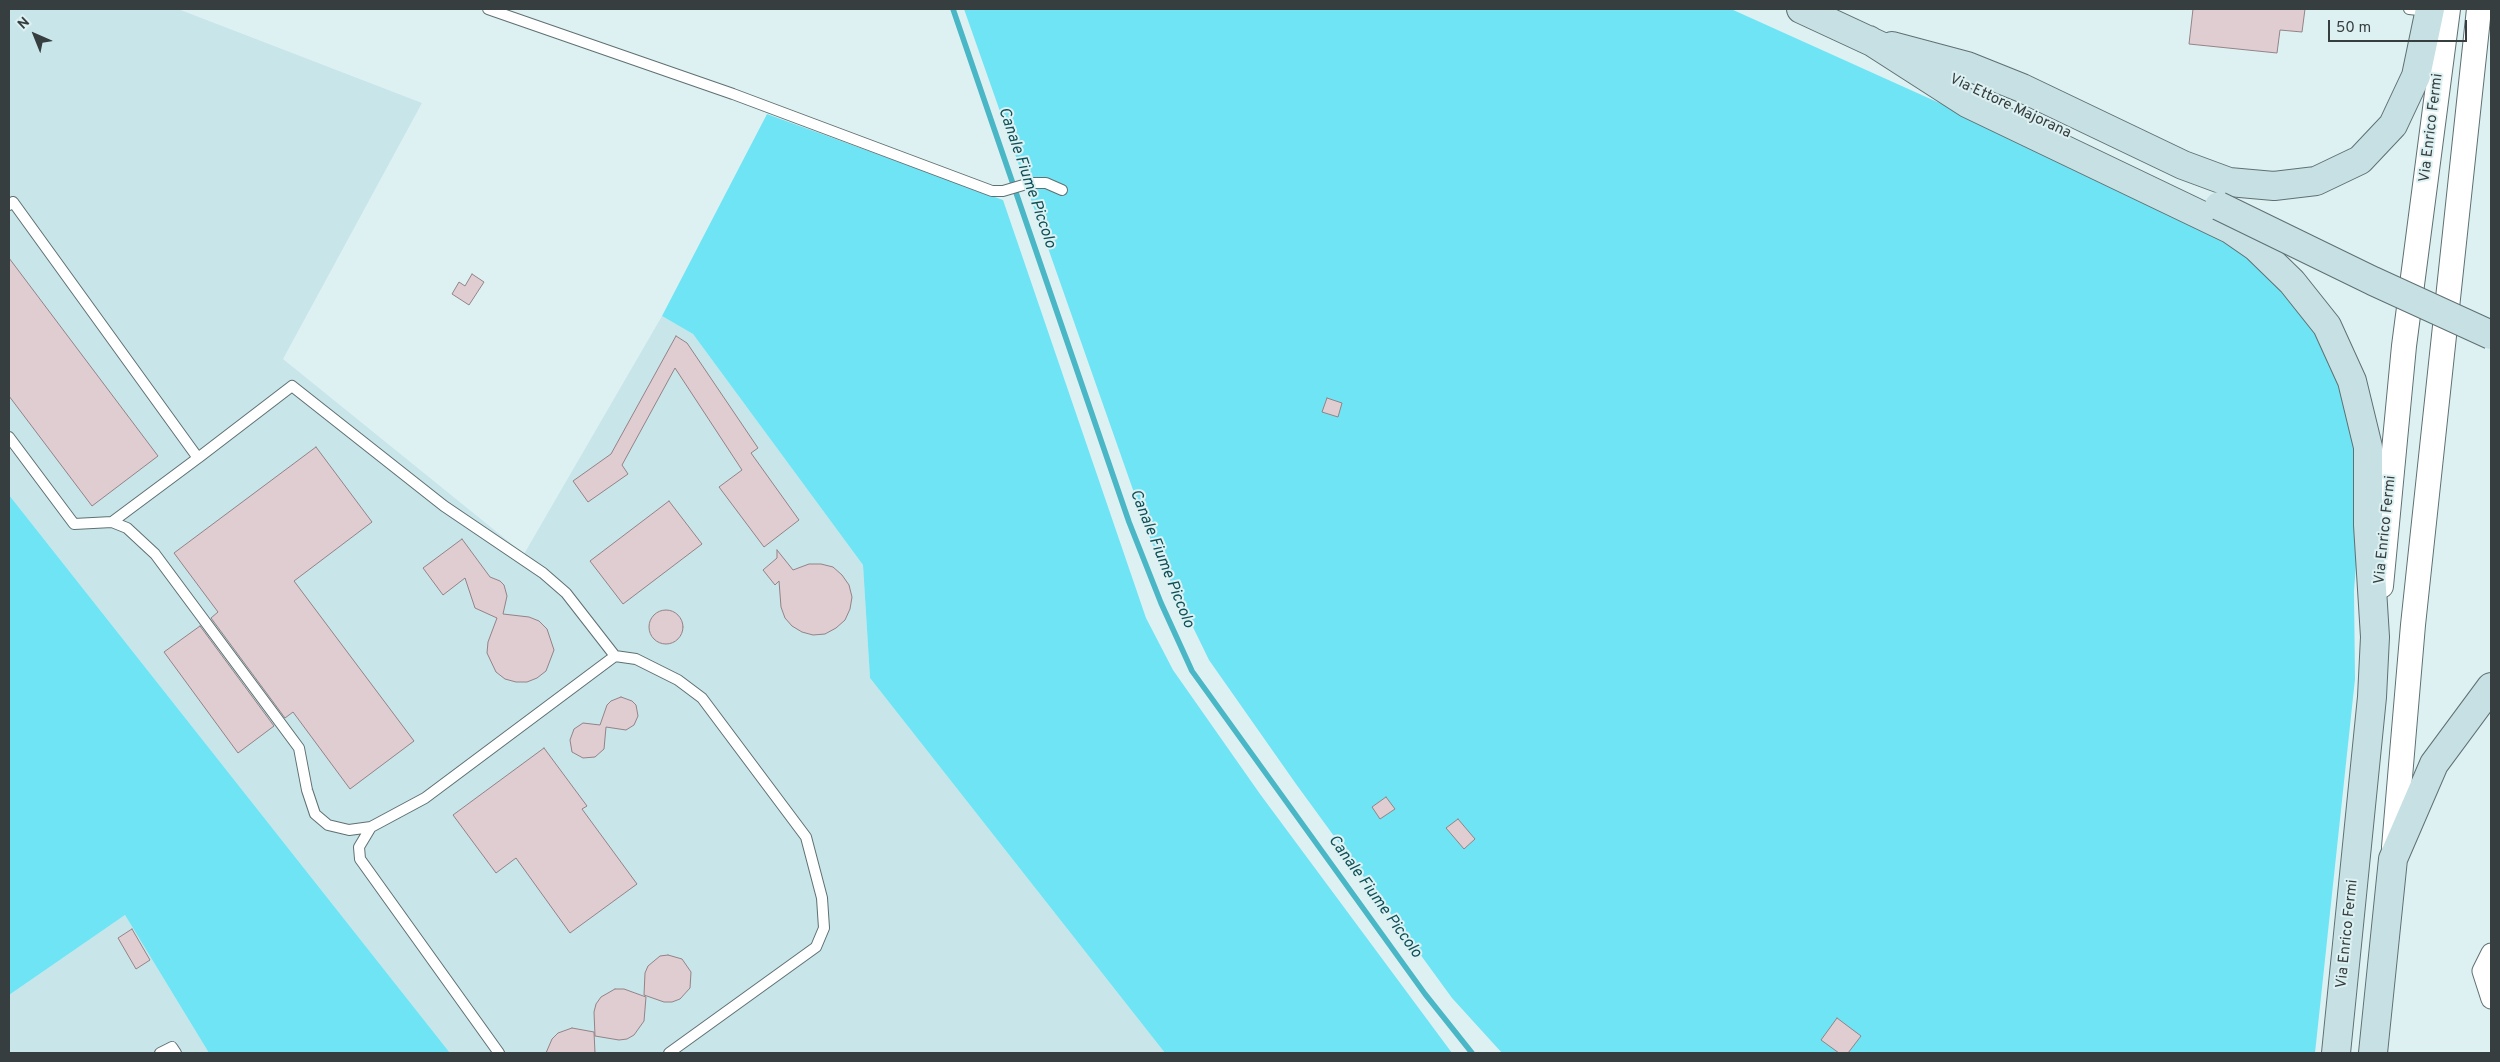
<!DOCTYPE html>
<style>
body{margin:0}
#map{position:relative;width:2500px;height:1062px;overflow:hidden;background:#ddf1f3;font-family:Overpass,sans-serif}
canvas{display:block}
.frame{position:absolute;inset:0;border:10px solid #373e3f;pointer-events:none}
.north{position:absolute;left:10px;top:10px;width:50px;height:50px;-webkit-text-stroke:4px #ddf1f3;paint-order:stroke;rotate:316deg;font-size:14px;font-weight:700;line-height:20px;text-align:center;color:#373e3f}
.north::after{content:'';display:block;margin:auto;width:18px;height:22px;background:#373e3f;clip-path:polygon(50% 0,100% 100%,50% 72%,0 100%)}
.scale{position:absolute;left:2328px;top:20px;width:139px;height:22px;box-sizing:border-box;border:2px solid #373e3f;border-top:0;padding-left:6px;font-size:15px;line-height:18px;white-space:nowrap;color:#373e3f;-webkit-text-stroke:4px #ddf1f3;paint-order:stroke}
</style>
<div id="map">
<canvas width="2500" height="1062"></canvas>
<div class="frame"></div>
<div class="north">N</div>
<div class="scale">50 m</div>
</div>
<script>
const context = document.querySelector('canvas').getContext('2d');
context.lineJoin = 'round';
function fillPath(path, color) {
  context.fillStyle = color;
  context.fill(path, 'evenodd');
}
function poly(rows) {
  const path = new Path2D();
  for (const r of rows) {
    if (r.length === 3) {
      path.moveTo(r[0] + r[2], r[1]);
      path.arc(r[0], r[1], r[2], 0, 2 * Math.PI);
      continue;
    }
    path.moveTo(r[0], r[1]);
    for (let i = 2; i < r.length; i += 2) path.lineTo(r[i], r[i + 1]);
  }
  return path;
}
function trace(path, color, width, dash) {
  context.strokeStyle = color;
  context.lineWidth = width;
  context.lineCap = dash ? 'butt' : 'round';
  context.setLineDash(dash || []);
  context.stroke(path);
}
function label(font, color, halo, rows, align = 'center') {
  context.font = font + ' Overpass,sans-serif';
  context.lineWidth = 4;
  context.setLineDash([]);
  context.textBaseline = 'middle';
  context.strokeStyle = halo;
  context.fillStyle = color;
  for (const [text, x, y, turn = 0] of rows) {
    context.save();
    context.translate(x, y);
    context.rotate((+turn || 0) * Math.PI / 180);
    context.textAlign = isNaN(turn) ? turn : align;
    if (halo) context.strokeText(text, 0, 0);
    context.fillText(text, 0, 0);
    context.restore();
  }
}
const built = poly([
 [9,9,178,9,422,103,283,359,524,554,662,316,693,334,863,565,870,678,1165,1053,450,1053,9,495],
 [125,915,209,1053,9,1053,9,995]
]);
const green = poly([
 [964,9,1731,9,2088,170,2251,250,2322,331,2347,390,2361,496,2354,591,2355,679,2315,1053,1502,1053,1452,998,1296,784,1209,660,1151,541],
 [767,114,1003,200,1146,618,1173,670,1260,794,1452,1053,1165,1053,870,678,863,565,693,334,662,316],
 [9,495,450,1053,209,1053,125,915,9,995]
]);
const stream = poly([
 [953,9,1129,522,1161,603,1192,671,1425,994,1472,1053]
]);
const building = poly([
 [2193,9,2305,9,2302,32,2280,30,2277,53,2189,44,2193,9],
 [9,258,158,456,92,506,9,396,9,258],
 [472,274,484,282,469,305,452,294,459,282,465,286,472,274],
 [676,336,687,343,758,448,751,453,799,520,764,547,719,487,742,470,675,368,622,465,628,474,588,502,573,481,611,454,676,336],
 [1327,398,1342,403,1338,417,1322,412,1327,398],
 [316,447,372,522,294,581,414,741,350,789,293,712,285,718,211,618,218,612,174,553,316,447],
 [669,501,702,544,623,604,590,561,669,501],
 [462,539,490,577,500,581,504,585,507,596,503,614,529,617,539,621,547,629,554,650,546,671,537,678,527,682,516,682,505,679,496,672,487,653,488,642,497,618,475,608,465,578,443,595,423,568,462,539],
 [777,550,793,570,809,564,821,564,833,567,842,575,849,585,852,597,850,609,845,620,836,628,825,634,813,635,802,632,792,626,785,618,781,607,779,581,775,585,763,570,777,558,777,550],
 [666,627,17],
 [200,626,274,726,238,753,164,652,200,626],
 [621,697,632,701,636,705,638,716,634,725,626,730,606,727,604,749,595,757,583,758,572,752,570,740,574,729,583,723,600,725,607,705,611,701,621,697],
 [544,748,587,806,582,809,637,884,570,933,516,858,496,873,453,815,544,748],
 [1386,797,1395,809,1380,819,1372,807,1386,797],
 [1458,819,1475,839,1464,849,1446,828,1458,819],
 [132,929,150,960,136,969,118,938,132,929],
 [668,955,682,959,691,972,690,988,680,999,672,1002,664,1002,644,995,645,973,648,966,660,956,668,955],
 [615,989,624,989,646,997,644,1021,634,1035,627,1039,619,1040,595,1036,594,1012,596,1004,601,997,615,989],
 [1837,1018,1861,1036,1848,1053,1839,1053,1821,1040,1837,1018],
 [572,1028,594,1032,595,1053,546,1053,552,1039,558,1033,572,1028]
]);
const service = poly([
 [488,9,733,94,992,191,1003,191,1030,183,1046,183,1062,190],
 [2409,9,2428,11],
 [9,205,13,202,198,458,292,386,444,506,543,573,566,593,615,656],
 [9,437,74,524,112,522,127,528,155,554,299,748,307,790,315,814,328,825,349,830,371,827,425,798,615,656,636,659,678,680,702,698,806,837,822,898,824,928,816,947,669,1053],
 [112,522,198,458],
 [371,827,359,847,360,859,499,1053],
 [160,1053,172,1047,176,1053]
]);
const minor = poly([
 [2491,953,2482,971,2491,999]
]);
const tertiary = poly([
 [2381,586,2404,346,2448,9],
 [2394,847,2413,625,2479,9]
]);
const secondary = poly([
 [1801,9,1885,48],
 [1869,40,1967,103,2230,229,2256,247,2292,282,2327,326,2352,381,2368,447,2368,525,2375,637,2372,697,2336,1053],
 [1892,46,1967,66,2022,88,2183,165,2229,182,2274,186,2316,181,2360,160,2393,125,2416,76,2430,9],
 [2373,1053,2393,859,2434,764,2491,687]
]);
const secondaryBridge = poly([
 [2219,206,2373,281,2491,335]
]);
const streetNames = [
 ["Via Ettore Majorana",2010,107,25],
 ["Via Enrico Fermi",2432,128,-83],
 ["Via Enrico Fermi",2386,530,-84],
 ["Via Enrico Fermi",2348,934,-84]
];
const waterNames = [
 ["Canale Fiume Piccolo",1026,178,71],
 ["Canale Fiume Piccolo",1161,559,68],
 ["Canale Fiume Piccolo",1374,897,54]
];
fillPath(built, '#c8e5e9');
fillPath(green, '#6fe4f4');
trace(stream, '#49b7c6', 5.5);
fillPath(building, '#e0cdd1');
trace(building, '#938386', 1);
trace(service, '#5f7072', 12);
trace(minor, '#5f7072', 21);
trace(tertiary, '#5f7072', 26);
trace(secondary, '#5f7072', 30);
trace(service, '#fff', 10);
trace(minor, '#fff', 19);
trace(tertiary, '#fff', 24);
trace(secondary, '#c6e0e4', 28);
trace(secondaryBridge, '#5f7072', 30, []);
trace(secondaryBridge, '#c6e0e4', 28);
label('15px', '#373e3f', '#ddf1f3', streetNames);
label('italic 16px', '#0d4f56', '#ddf1f3', waterNames);
</script>
